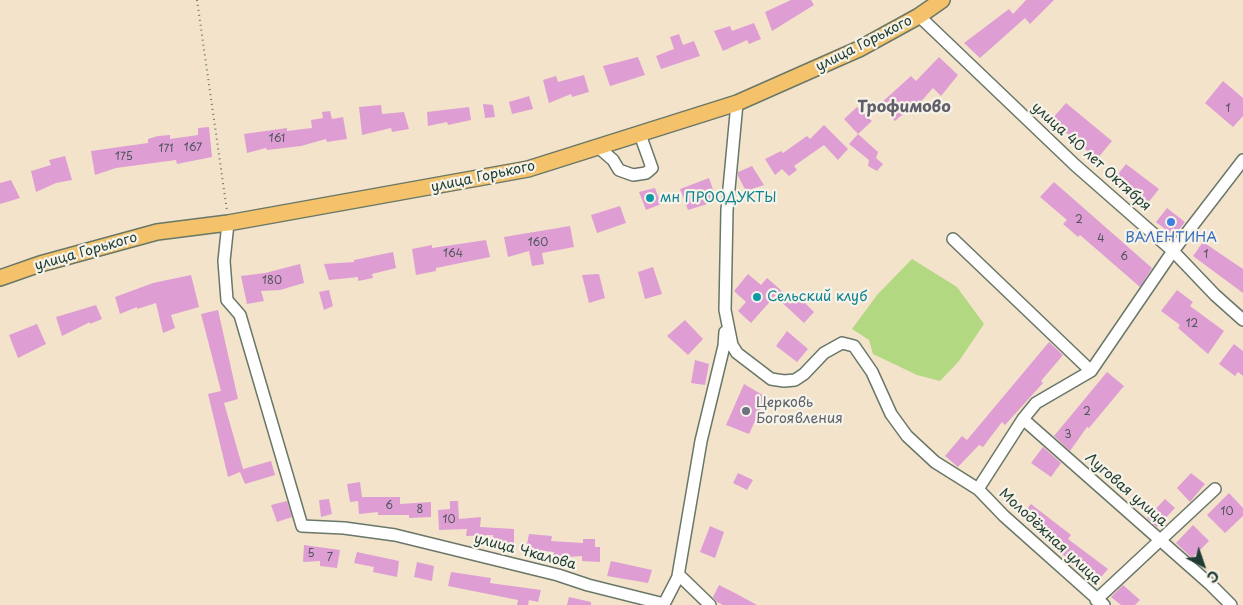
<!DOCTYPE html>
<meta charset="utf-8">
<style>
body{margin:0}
#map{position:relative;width:1243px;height:605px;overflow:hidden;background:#f3e3ca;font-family:"Playpen Sans",sans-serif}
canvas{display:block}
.north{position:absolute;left:1178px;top:540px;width:50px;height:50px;-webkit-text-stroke:4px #f7f3e8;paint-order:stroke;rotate:139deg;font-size:14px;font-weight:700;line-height:20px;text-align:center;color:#1f3d34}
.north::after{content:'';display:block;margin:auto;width:18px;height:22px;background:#1f3d34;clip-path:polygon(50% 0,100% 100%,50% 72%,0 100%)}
</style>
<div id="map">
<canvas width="1243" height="605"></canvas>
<div class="north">С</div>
</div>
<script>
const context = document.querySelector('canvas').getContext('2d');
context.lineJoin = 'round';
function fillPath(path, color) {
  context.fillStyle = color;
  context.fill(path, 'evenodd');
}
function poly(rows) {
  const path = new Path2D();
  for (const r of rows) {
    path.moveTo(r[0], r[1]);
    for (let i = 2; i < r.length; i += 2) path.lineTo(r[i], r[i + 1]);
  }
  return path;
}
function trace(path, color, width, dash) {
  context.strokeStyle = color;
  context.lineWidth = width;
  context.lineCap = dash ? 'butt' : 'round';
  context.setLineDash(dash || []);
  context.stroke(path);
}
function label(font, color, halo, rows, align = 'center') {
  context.font = font + ' "Playpen Sans",sans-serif';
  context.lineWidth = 4.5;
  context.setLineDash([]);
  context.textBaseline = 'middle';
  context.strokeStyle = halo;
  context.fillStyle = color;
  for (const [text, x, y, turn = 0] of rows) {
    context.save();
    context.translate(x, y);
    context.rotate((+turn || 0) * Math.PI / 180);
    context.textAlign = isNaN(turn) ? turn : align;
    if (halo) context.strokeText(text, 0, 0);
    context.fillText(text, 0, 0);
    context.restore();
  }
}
const green = poly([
 [912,259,957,287,984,324,959,361,940,381,917,375,873,354,869,340,852,329,877,295]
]);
const building = poly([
 [791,0,811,0,814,5,772,31,765,12],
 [1026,0,1054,0,1030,24,1025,18,980,58,964,43,1009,9,1013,14],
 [754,23,761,39,749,44,747,40,723,51,714,31,730,26,732,31],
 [679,34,683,45,694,41,700,56,661,69,656,56,674,49,670,37],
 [638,57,645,75,610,86,603,66],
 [939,57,958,75,941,96,933,88,917,106,915,104,895,121,880,104,911,76,916,81],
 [584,75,589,92,572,97,571,94,549,103,543,80,556,76,558,82],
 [1223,81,1243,98,1243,116,1233,127,1205,103],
 [529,96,533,109,512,114,509,102],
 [1066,103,1112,141,1097,159,1051,120],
 [483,104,493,105,495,117,485,118],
 [381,105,382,114,404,112,409,129,392,132,391,128,362,135,359,107],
 [469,107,471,120,448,125,447,122,428,126,427,112],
 [857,107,872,121,858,134,844,119],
 [330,111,332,119,343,117,347,139,327,142,326,139,301,146,267,150,266,148,247,153,244,134,287,128,287,131,312,128,311,120,323,118,322,112],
 [824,125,848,149,838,160,824,145,794,166,797,170,789,176,782,169,775,175,765,159,781,151,783,153,807,136,810,139],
 [209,127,212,157,177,164,176,160,116,168,95,175,91,151,148,143,148,139,158,136,170,135,170,139,198,135,198,128],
 [858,134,878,152,876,158,883,164,877,171,868,166,869,160,849,144],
 [65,156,72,180,56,183,36,192,31,171,51,165,49,160],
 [1126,164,1159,189,1144,208,1111,183],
 [752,166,764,185,746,191,738,176,738,172],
 [709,178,717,201,688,210,680,189],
 [11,180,20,198,0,204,0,183],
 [1054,182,1152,268,1140,287,1080,235,1078,237,1063,224,1067,220,1040,197],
 [655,188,661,204,646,210,639,192],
 [620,206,626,223,597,233,591,215],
 [1167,208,1185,222,1174,236,1156,222],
 [570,226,574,247,542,253,544,264,532,266,529,251,508,257,504,237],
 [486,240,490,257,436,268,436,271,416,275,412,249,432,245,432,248],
 [1203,242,1243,269,1243,293,1193,256],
 [393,252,396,268,372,274,373,278,358,281,358,277,329,280,324,264,354,262,354,260],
 [300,264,304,283,280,290,261,291,264,301,247,304,241,276,265,273],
 [653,267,662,294,645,299,638,272],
 [599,274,605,298,589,303,582,275],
 [748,274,761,285,767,278,790,298,795,293,814,312,804,323,775,296,751,323,738,311,746,302,734,291],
 [191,275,199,307,171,315,175,328,163,333,156,303,137,309,137,307,120,314,115,297,153,283],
 [329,290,333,306,324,310,319,292],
 [1177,290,1193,302,1190,306,1224,331,1208,354,1178,328,1180,325,1161,311],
 [96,305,102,319,90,324,90,322,62,336,56,317],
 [218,310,238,399,224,403,243,469,271,461,275,475,245,484,240,472,228,477,208,394,221,391,201,314],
 [685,320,703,339,688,355,667,336],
 [37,324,46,344,18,358,9,335],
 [787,331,808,349,797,362,776,346],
 [1049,342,1063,355,1041,381,1043,383,1005,425,1002,422,983,447,979,445,958,467,945,456,962,436,967,440],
 [1234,344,1243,351,1243,376,1238,372,1235,376,1219,364],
 [695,360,709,364,705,385,691,383],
 [1107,372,1124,386,1089,428,1087,427,1070,451,1054,436],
 [744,384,766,397,749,434,726,425],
 [1043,447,1061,463,1051,477,1031,463],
 [738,473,753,480,747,490,733,483],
 [1191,473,1205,484,1190,502,1177,488],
 [360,482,362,497,400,497,400,504,431,502,431,517,409,518,409,515,378,515,378,512,359,514,358,501,350,502,347,484],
 [1229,493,1243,508,1243,516,1225,533,1207,515],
 [329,499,332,514,321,517,319,500],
 [1165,499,1175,508,1157,527,1147,518],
 [287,501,292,517,277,522,271,505],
 [450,501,458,501,459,519,481,517,480,527,514,529,514,545,492,546,493,535,466,536,467,529,439,530,438,510,450,509],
 [1031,504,1071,535,1068,539,1108,569,1096,583,1040,535,1042,533,1022,515],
 [1193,525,1209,541,1192,558,1176,543],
 [710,526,724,532,715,558,700,552],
 [529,534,552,536,551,541,583,543,583,539,595,539,595,547,600,547,600,562,582,561,582,556,553,558,554,552,526,549],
 [304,545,340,550,337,568,320,566,320,561,303,562],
 [357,552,399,561,397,577,373,572,374,567,354,563],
 [611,561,652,570,648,583,607,576],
 [417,562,434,566,432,581,414,577],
 [451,572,491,578,490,583,541,590,538,602,529,600,528,605,517,605,518,600,448,586],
 [719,585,735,593,757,605,723,605,717,602,713,597],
 [1123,585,1140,600,1135,605,1121,605,1111,597],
 [569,597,591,602,591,605,567,605]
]);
const path = poly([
 [197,0,227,211]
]);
const minor = poly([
 [919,16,1075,165,1173,251,1215,295,1243,320],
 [737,103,727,210,725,310,732,345,737,353,771,379,784,381,795,380,804,374,824,353,842,343,854,346,872,372,891,414,907,436,935,462,978,489,1004,516,1104,605],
 [598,147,613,160,619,170,633,175,646,173,652,168,642,140,643,133],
 [228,223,224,261,227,300,240,315,302,526,344,528,395,535,558,575,588,585,664,604,679,575,710,605],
 [953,239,1091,371],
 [1023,419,1211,585,1231,605],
 [978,489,1023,419,1036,403,1091,371,1173,251,1243,160],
 [679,575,678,576,701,441,724,346,725,332],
 [1096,600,1215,489]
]);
const major = poly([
 [0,278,40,264,157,232,228,223,528,169,737,103,859,49,919,16,942,0]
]);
const markers = [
 [650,198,5,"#0f9aa8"],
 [1171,222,5,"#3f7fe0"],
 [757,297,5,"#0f9aa8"],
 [746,411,5,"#6b7280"]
];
const numberNames = [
 ["1",1228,109],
 ["161",277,139],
 ["167",193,148],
 ["171",166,149],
 ["175",124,157],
 ["2",1079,220],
 ["4",1101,239],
 ["160",538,243],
 ["164",453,254],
 ["1",1206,255],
 ["6",1124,257],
 ["180",272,281],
 ["12",1192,324],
 ["2",1087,412],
 ["3",1068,435],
 ["6",389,506],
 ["8",420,510],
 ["10",1227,512],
 ["10",449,520],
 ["5",311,554],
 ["7",330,558]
];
const streetNames = [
 ["улица Горького",864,44,-27],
 ["улица 40 лет Октября",1091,157,42],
 ["улица Горького",483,177,-12],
 ["улица Горького",86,252,-16],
 ["Луговая улица",1126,490,41],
 ["Молодёжная улица",1050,537,43],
 ["улица Чкалова",525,552,15]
];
const cultureNames = [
 ["мн ПРООДУКТЫ",660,198],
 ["Сельский клуб",767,297]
];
const shopNames = [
 ["ВАЛЕНТИНА",1171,238]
];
const worshipNames = [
 ["Церковь",756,403],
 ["Богоявления",756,419]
];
const quarterNames = [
 ["Трофимово",904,108]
];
fillPath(green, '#b2d881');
fillPath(building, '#de9ed4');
trace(minor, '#697768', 14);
trace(major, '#697768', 18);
trace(path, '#697768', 2, [1, 4]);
trace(minor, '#fff', 11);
trace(major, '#f3c26a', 15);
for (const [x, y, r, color] of markers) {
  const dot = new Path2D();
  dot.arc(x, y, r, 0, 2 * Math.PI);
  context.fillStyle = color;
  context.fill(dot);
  trace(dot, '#f7f3e8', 2);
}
label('11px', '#4f555c', null, numberNames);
label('14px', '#1f3d34', '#f7f3e8', streetNames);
label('14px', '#0d838f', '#f7f3e8', cultureNames, 'left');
label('14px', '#366cbe', '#f7f3e8', shopNames);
label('14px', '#5b616d', '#f7f3e8', worshipNames, 'left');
label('bold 16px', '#625f6c', '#f7f3e8', quarterNames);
</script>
